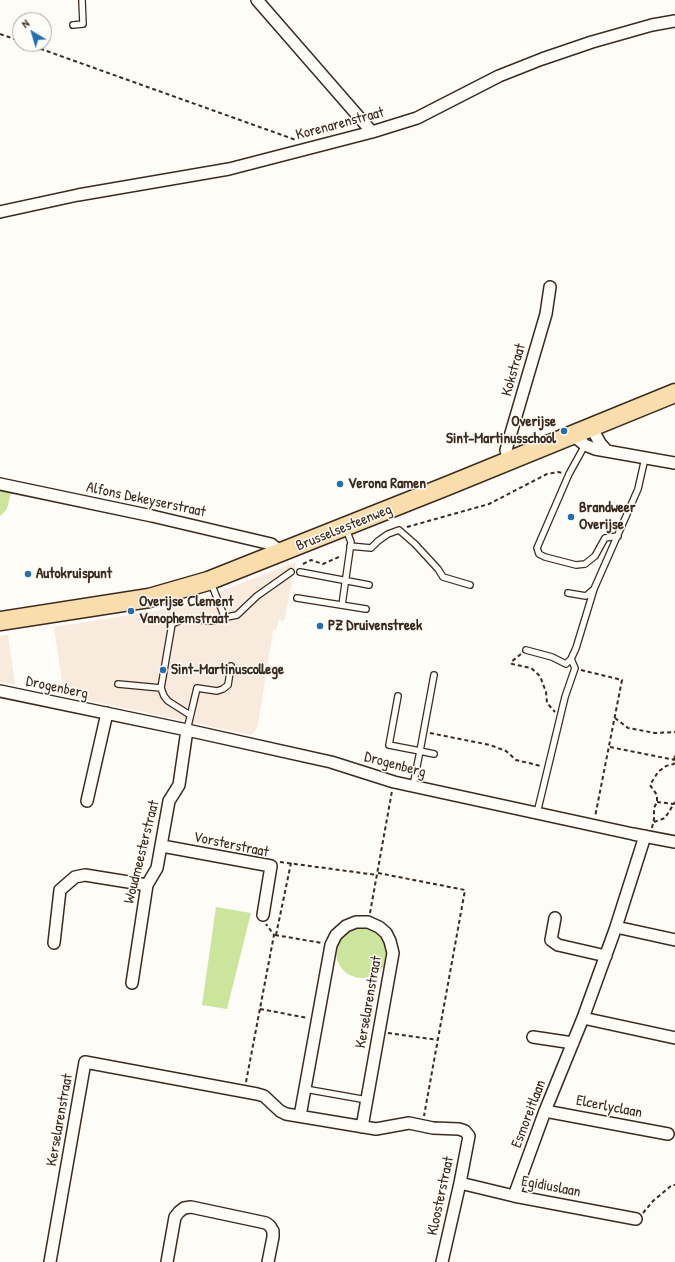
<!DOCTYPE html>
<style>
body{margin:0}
#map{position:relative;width:675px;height:1262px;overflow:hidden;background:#fdfcf7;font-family:"Patrick Hand",sans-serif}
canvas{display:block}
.north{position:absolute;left:12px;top:12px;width:40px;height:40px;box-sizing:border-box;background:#fdfcf7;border:1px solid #afa8a0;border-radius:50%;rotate:322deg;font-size:11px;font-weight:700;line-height:16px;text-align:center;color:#3b2a1e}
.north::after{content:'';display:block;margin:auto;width:14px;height:18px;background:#1f6fb2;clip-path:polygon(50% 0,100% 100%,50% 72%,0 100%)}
</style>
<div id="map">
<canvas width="675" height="1262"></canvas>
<div class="north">N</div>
</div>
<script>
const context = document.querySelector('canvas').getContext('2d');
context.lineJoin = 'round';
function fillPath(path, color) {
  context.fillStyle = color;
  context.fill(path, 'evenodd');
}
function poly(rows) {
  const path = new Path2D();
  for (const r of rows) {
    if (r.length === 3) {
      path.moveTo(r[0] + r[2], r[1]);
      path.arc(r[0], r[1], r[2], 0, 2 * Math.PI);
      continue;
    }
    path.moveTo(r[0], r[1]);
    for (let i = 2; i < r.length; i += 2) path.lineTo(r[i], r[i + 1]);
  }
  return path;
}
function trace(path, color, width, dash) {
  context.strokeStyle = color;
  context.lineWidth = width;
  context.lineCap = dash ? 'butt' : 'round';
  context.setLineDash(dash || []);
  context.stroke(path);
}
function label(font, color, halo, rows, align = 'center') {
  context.font = font + ' "Patrick Hand",sans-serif';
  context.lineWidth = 3;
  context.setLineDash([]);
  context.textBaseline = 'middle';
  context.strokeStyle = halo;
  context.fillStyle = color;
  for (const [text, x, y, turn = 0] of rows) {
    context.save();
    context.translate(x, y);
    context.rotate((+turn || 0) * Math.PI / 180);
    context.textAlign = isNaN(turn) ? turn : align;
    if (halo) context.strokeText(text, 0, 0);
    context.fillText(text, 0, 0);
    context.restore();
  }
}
const built = poly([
 [296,562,284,621,279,620,276,630,273,630,258,724,256,729,251,735,64,695,54,627,180,607],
 [8,635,15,685,0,682,0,636]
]);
const green = poly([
 [0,486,12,488,7,509,0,516],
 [216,907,251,913,227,1009,202,1005],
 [362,952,26]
]);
const path = poly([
 [0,34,20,41],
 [27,44,296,140],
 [407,527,489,504,547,474,558,472,562,473],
 [303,564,311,560,323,564,341,556],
 [521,654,511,662,512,664,531,668,540,676,546,692,547,703,555,712],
 [581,670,622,680,595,817],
 [615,718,628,728,655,733,675,732],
 [430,733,490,745,506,751,516,760,541,766],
 [610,747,675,760],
 [657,802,674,804],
 [654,822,665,818,675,802],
 [652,828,654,819,654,808,657,802,657,795,650,785,658,772,666,766,674,764,675,754],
 [280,862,377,875],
 [378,873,465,890,424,1116],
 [370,913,392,791],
 [275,935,322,943],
 [276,935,291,863],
 [260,1009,308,1018],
 [388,1033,438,1040],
 [246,1082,274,935,266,924],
 [643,1213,653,1201,672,1185,675,1185]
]);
const lane = poly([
 [73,25,83,24,82,0],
 [585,445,569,474,537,548,539,554,545,557,576,565,585,564,595,556,605,538,618,536],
 [350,546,371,548,378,541,388,534,399,530,415,544,438,569,443,577,470,585],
 [300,572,369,585],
 [211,583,223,613,227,617,237,615,257,596,291,572],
 [568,593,586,596,594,589,638,489,645,458],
 [297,598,366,609],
 [342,605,351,542,346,529],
 [526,650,552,657,566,664,571,659],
 [118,684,161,688,172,624,183,619,214,621,226,616],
 [161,688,164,696,168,701,190,715],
 [398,696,389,745,420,751,413,786],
 [187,730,197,688,217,691,223,689,228,685,231,666],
 [434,754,420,751,434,675],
 [537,813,565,697,575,668,571,659,576,648,594,589],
 [305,1089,367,1100]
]);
const street = poly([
 [257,0,372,132],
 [0,212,78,195,229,169,372,132,417,118,499,76,542,59,592,42,652,25,675,21],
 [593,427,595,434,600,443,607,451],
 [573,435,585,445,595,449,675,463],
 [509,461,506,450,546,314,550,287],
 [0,484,152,516,271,544,276,548,280,553],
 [0,691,187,730,331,762,394,782,633,834,675,842],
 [87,801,107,713],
 [162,846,271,866,263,915],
 [555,918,551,940,558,945,606,956],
 [616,927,675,940],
 [54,943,60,890,75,877,85,875,147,885],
 [132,983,147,885,157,868,169,801,179,785,187,730],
 [583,1018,675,1038],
 [533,1037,573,1043],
 [545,1111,668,1134],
 [300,1116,331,945,336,935,346,926,356,922,368,922,379,927,386,933,390,941,393,953,362,1127],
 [460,1183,514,1196,636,1219],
 [514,1196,545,1111,583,1018,616,927,645,836],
 [50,1262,85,1062,257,1094,264,1096,280,1111,286,1114,376,1129,409,1123,433,1128,459,1129,465,1131,469,1136,460,1183,442,1262],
 [167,1262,175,1217,179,1212,184,1208,191,1207,266,1223,270,1226,273,1231,273,1237,268,1262]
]);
const primary = poly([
 [0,621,149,598,208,581,447,486,675,393]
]);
const markers = [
 [564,431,4,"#1f6fb2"],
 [340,484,4,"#1f6fb2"],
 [571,517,4,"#1f6fb2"],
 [28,574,4,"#1f6fb2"],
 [131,611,4,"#1f6fb2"],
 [320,626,4,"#1f6fb2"],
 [163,670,4,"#1f6fb2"]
];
const streetNames = [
 ["Korenarenstraat",340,124,-15],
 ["Kokstraat",514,370,-74],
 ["Alfons Dekeyserstraat",146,500,12],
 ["Brusselsesteenweg",344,528,-22],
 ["Drogenberg",57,688,12],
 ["Drogenberg",395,765,15],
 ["Vorsterstraat",231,845,12],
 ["Woudmeesterstraat",142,852,-76],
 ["Kerselarenstraat",369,1002,-80],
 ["Elcerlyclaan",609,1107,11],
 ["Esmoreitlaan",529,1114,-69],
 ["Kerselarenstraat",60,1120,-80],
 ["Egidiuslaan",551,1187,11],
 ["Kloosterstraat",441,1196,-78]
];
const poiNames = [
 ["Overijse",556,422,"right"],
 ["Sint-Martinusschool",556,439,"right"],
 ["Verona Ramen",348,484],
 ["Brandweer",579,508],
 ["Overijse",579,525],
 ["Autokruispunt",36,574],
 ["Overijse Clement",139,602],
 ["Vanophemstraat",139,619],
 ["PZ Druivenstreek",328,626],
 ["Sint-Martinuscollege",171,670]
];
fillPath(built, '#f8eadc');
fillPath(green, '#cbe59c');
trace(lane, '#3b2a1e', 8);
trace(street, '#3b2a1e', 14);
trace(primary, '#3b2a1e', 21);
trace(path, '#3b2a1e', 2, [4, 3]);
trace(lane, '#fdfcf7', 5.5);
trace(street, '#fdfcf7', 11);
trace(primary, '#f9deab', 18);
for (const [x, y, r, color] of markers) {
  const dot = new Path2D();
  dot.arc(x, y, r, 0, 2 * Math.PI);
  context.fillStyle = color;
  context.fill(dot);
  trace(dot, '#fdfcf7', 1.5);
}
label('15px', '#3b2a1e', '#fdfcf7', streetNames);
label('bold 15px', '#3b2a1e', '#fdfcf7', poiNames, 'left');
</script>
